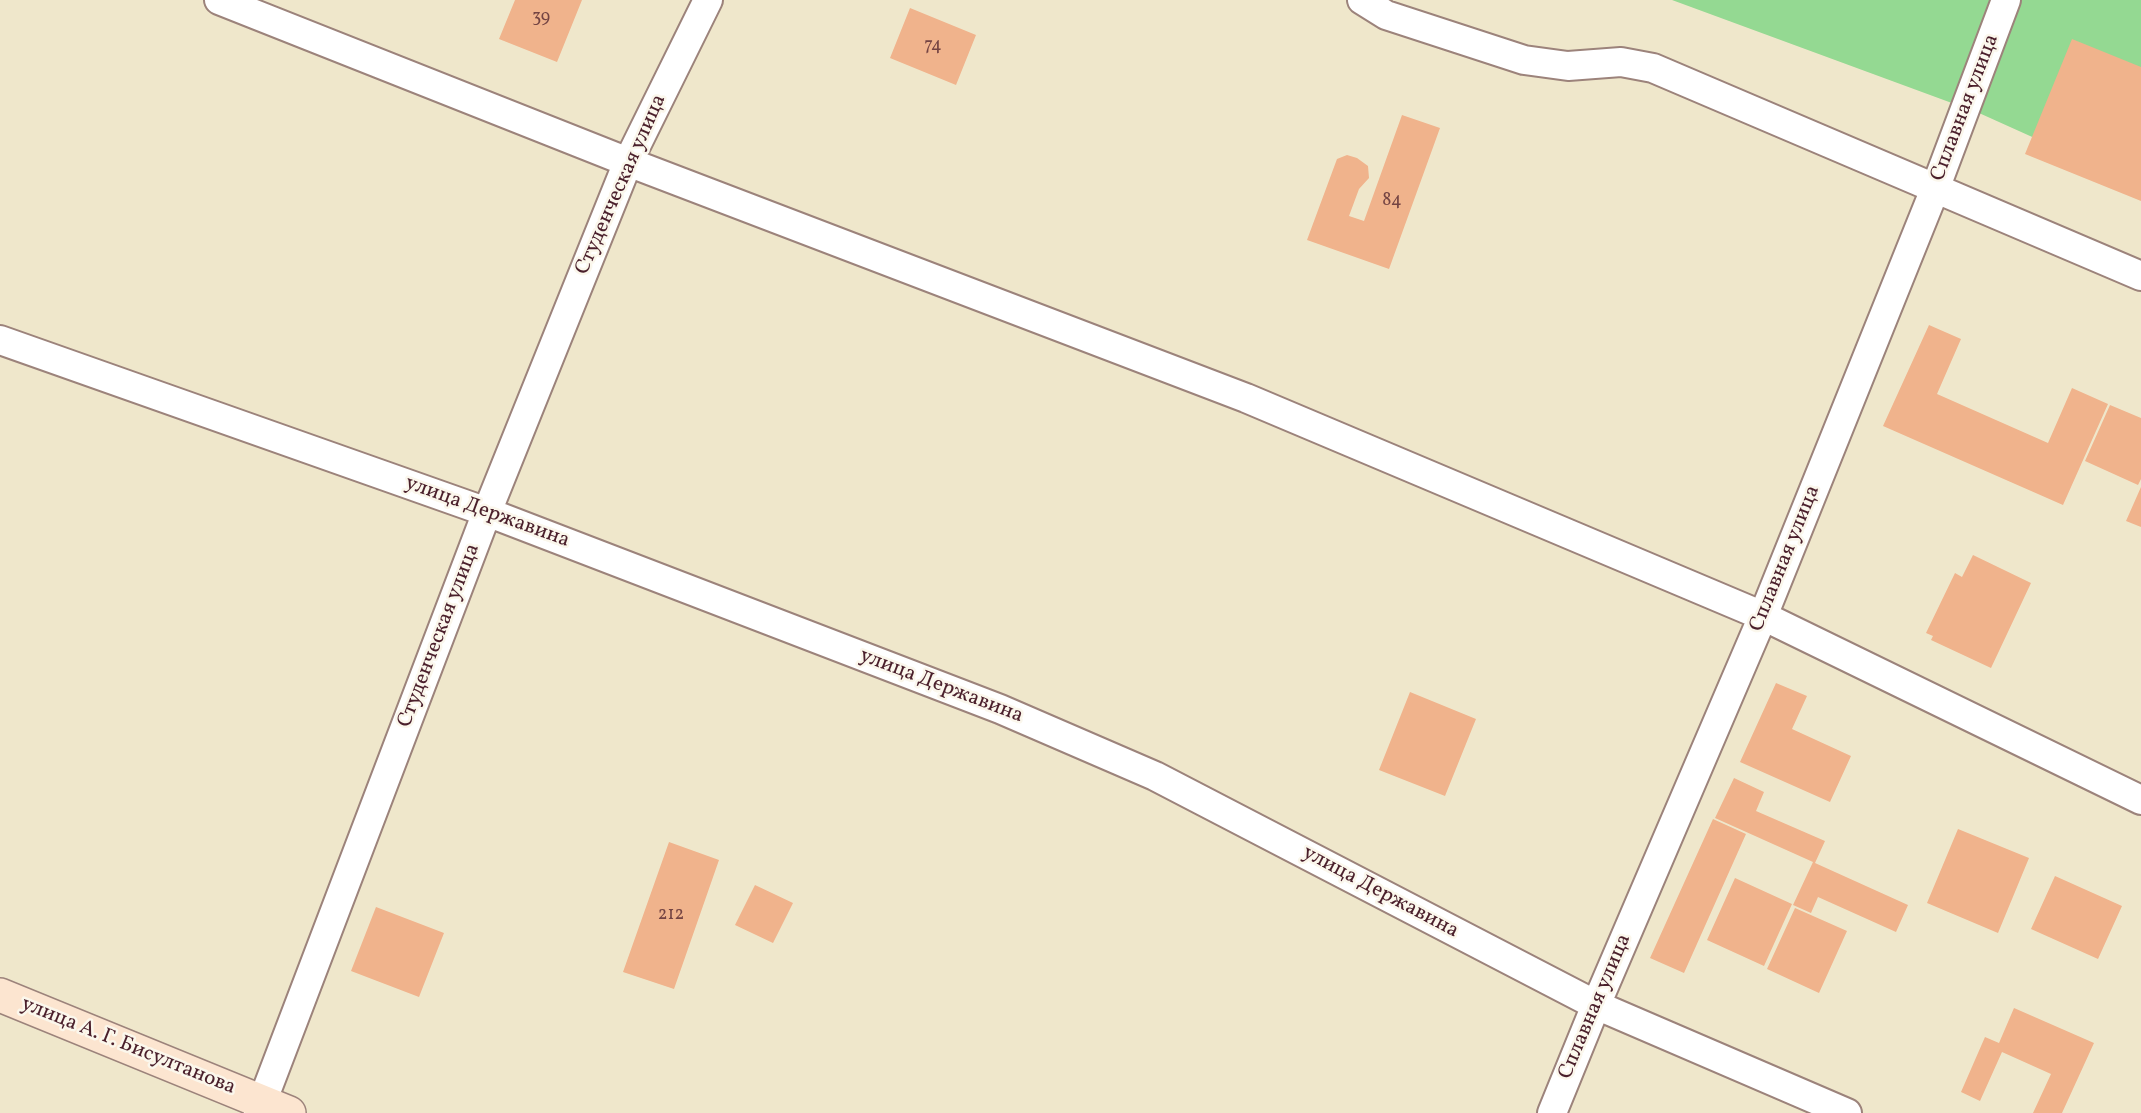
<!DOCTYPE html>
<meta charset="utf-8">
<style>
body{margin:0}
canvas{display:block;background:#efe7cb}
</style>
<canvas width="2141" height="1113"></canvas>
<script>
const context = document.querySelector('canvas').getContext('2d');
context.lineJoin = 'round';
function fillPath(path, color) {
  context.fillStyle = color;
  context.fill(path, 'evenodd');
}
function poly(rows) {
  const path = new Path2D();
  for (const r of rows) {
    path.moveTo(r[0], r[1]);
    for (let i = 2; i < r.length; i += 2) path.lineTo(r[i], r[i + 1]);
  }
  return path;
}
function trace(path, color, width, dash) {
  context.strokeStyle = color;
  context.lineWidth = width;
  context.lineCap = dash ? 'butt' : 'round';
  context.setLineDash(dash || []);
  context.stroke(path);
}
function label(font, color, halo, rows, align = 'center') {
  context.font = font + ' Vollkorn,serif';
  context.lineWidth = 5;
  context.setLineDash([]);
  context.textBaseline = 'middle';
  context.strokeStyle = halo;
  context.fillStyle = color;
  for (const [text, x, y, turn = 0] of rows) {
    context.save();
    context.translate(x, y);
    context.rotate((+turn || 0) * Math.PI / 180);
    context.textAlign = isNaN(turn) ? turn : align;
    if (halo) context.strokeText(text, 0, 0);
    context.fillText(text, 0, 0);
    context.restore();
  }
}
const green = poly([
 [1672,0,2141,0,2141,186,1979,113]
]);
const building = poly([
 [515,0,582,0,557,62,499,39],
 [910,8,976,35,956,85,890,58],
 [2072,39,2141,67,2141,201,2025,154],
 [1402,115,1440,128,1389,269,1307,240,1337,159,1347,155,1357,158,1368,166,1369,178,1359,189,1349,216,1364,221],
 [1929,325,1961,339,1937,394,2048,443,2072,388,2108,404,2063,505,1883,426],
 [2110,405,2141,418,2141,479,2138,485,2085,461],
 [2141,487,2141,527,2126,521],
 [1973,555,2031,583,1991,668,1931,640,1933,636,1926,633,1955,573,1962,577],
 [1776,683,1807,696,1792,729,1851,756,1830,802,1740,762],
 [1410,692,1476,719,1445,796,1379,770],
 [1734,778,1764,792,1756,811,1825,841,1815,863,1908,905,1896,932,1818,897,1811,913,1793,905,1813,862,1715,818],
 [1713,819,1746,834,1684,973,1650,958],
 [1958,829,2029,858,1998,933,1927,903],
 [669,842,719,860,674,989,623,972],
 [2055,876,2122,906,2098,959,2031,929],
 [1735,878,1792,904,1764,966,1707,940],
 [755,885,793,903,773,943,735,925],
 [376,907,444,933,419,997,351,971],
 [1795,908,1847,931,1819,993,1767,969],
 [2014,1008,2094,1043,2062,1113,2033,1113,2051,1074,2002,1052,1980,1101,1961,1092,1985,1037,1999,1043]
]);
const street = poly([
 [219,0,628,162,1246,398,1763,616,2141,800],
 [1362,0,1386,15,1524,60,1568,66,1621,62,1653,68,2141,276],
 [0,340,487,512,1000,709,1155,776,1596,1005,1847,1113],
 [258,1113,487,512,628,162,708,0],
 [1552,1113,1596,1005,1763,616,1935,189,2006,0]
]);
const secondary = poly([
 [0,995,289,1113]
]);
const numberNames = [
 ["39",541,19],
 ["74",933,47],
 ["84",1392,202],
 ["212",671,916]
];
const streetNames = [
 ["Сплавная улица",1966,108,-69],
 ["Студенческая улица",622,185,-66],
 ["улица Державина",487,513,20],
 ["Сплавная улица",1786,559,-68],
 ["Студенческая улица",440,636,-69],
 ["улица Державина",941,687,21],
 ["улица Державина",1380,893,28],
 ["Сплавная улица",1596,1007,-67],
 ["улица А. Г. Бисултанова",128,1047,22]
];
fillPath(green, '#94d992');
fillPath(building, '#f0b38c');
trace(street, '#9c837b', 32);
trace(secondary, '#9c837b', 36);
trace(street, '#fff', 28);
trace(secondary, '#fce5d0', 33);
label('18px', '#744443', null, numberNames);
label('21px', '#4a1f2b', '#fbf7ec', streetNames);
</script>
